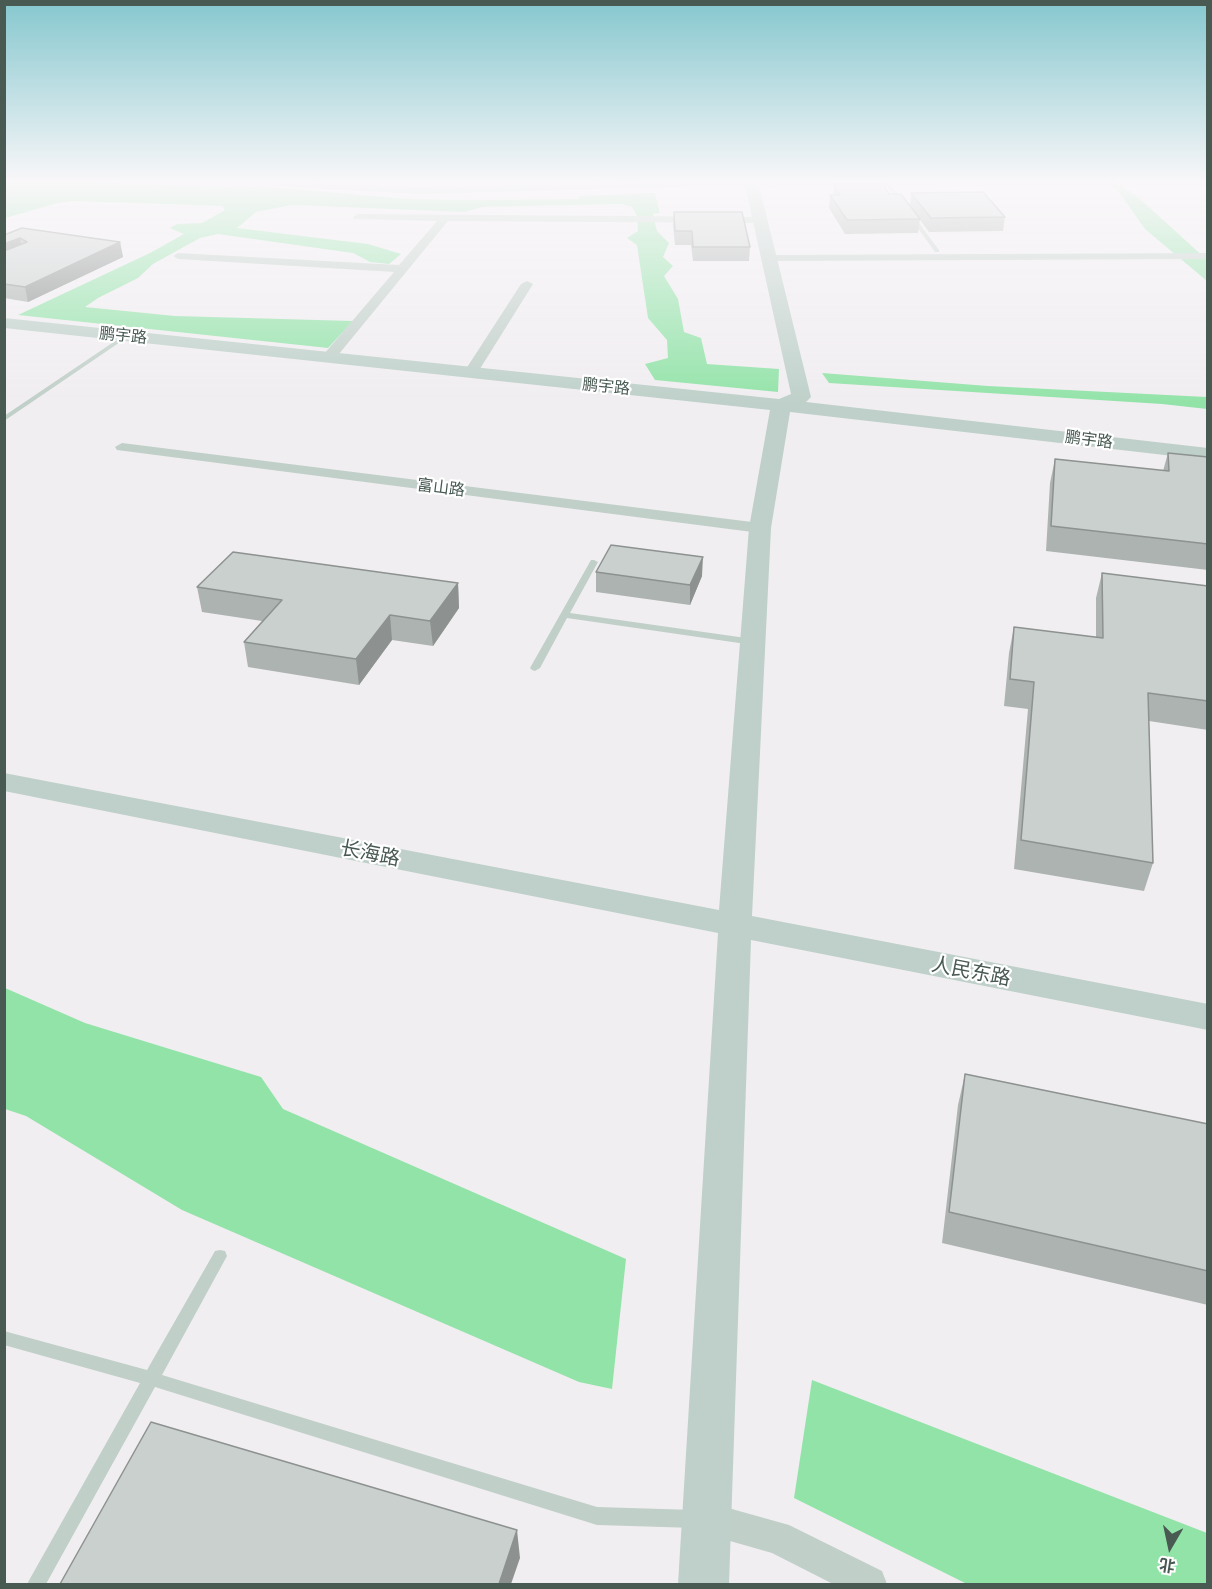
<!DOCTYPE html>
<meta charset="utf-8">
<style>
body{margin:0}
#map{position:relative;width:1212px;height:1589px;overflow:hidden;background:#f1eef1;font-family:Montserrat,"Noto Sans SC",sans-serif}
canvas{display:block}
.frame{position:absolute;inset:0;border:6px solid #485a52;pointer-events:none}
.north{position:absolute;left:1140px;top:1517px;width:60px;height:60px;-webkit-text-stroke:4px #fff;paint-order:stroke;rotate:189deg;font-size:16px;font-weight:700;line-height:24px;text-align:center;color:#485a52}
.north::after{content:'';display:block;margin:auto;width:21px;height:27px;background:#485a52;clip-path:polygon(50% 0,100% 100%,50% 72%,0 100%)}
</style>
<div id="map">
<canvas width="1212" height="1589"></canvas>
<div class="frame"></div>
<div class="north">北</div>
</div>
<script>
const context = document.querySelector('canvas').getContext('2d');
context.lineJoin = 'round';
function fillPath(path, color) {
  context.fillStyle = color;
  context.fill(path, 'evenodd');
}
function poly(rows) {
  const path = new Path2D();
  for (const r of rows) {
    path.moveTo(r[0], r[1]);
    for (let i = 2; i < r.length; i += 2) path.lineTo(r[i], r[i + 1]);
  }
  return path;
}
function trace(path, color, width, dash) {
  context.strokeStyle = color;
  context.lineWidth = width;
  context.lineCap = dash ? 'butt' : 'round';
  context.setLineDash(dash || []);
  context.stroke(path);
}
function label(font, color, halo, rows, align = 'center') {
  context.font = font + ' Montserrat,"Noto Sans SC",sans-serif';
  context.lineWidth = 4.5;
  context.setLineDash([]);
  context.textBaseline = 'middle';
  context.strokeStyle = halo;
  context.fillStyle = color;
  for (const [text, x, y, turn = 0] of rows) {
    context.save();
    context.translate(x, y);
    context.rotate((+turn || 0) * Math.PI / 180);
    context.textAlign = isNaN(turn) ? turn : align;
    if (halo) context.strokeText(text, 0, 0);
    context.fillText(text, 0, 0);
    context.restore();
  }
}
const water = poly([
 [4,181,92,181,139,185,281,188,409,199,460,200,578,199,579,196,655,193,660,213,653,214,657,231,669,243,663,257,673,266,664,276,678,299,684,332,701,338,707,364,779,369,778,392,655,380,645,364,668,358,667,340,648,318,637,245,627,238,638,231,637,216,632,207,622,204,483,207,464,212,292,205,256,212,237,228,368,244,401,254,389,264,370,262,353,253,218,234,200,238,153,264,138,278,98,298,85,307,175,316,353,321,328,348,18,315,150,253,184,234,170,228,177,224,202,223,225,210,222,206,74,201,58,203,5,218],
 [1104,181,1113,181,1138,197,1207,260,1207,281,1145,229,1118,191],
 [822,373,988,386,1207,397,1207,409,1162,404,829,383],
 [5,988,85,1023,261,1077,283,1109,626,1259,612,1389,579,1382,182,1210,26,1116,5,1109],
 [812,1380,1207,1533,1207,1584,967,1584,794,1498]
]);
const lane = poly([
 [884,181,888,181,939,250,939,252,935,252,884,181],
 [124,335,129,336,4,421,4,416,124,335],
 [591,560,594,560,598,562,570,613,753,639,758,642,753,645,567,618,540,668,535,671,532,670,530,668,591,560],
 [220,1250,225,1251,227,1256,162,1375,597,1507,695,1510,701,1513,704,1519,701,1525,695,1528,597,1525,155,1387,46,1584,27,1584,140,1383,4,1345,4,1331,147,1370,215,1251,220,1250]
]);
const street = poly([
 [233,181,293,181,421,188,669,181,781,181,776,184,421,194,238,184,233,181],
 [879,181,890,181,891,182,886,185,879,181],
 [358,214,760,217,765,220,760,223,448,221,334,360,329,361,323,357,324,354,394,272,178,259,173,256,178,253,399,265,437,221,354,219,353,217,358,214],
 [1208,253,1208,259,769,261,764,258,769,255,1208,253],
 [527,281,533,284,478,372,476,375,466,375,464,372,521,284,527,281],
 [122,443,760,523,768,528,760,533,117,450,115,447,122,443],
 [707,1502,789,1525,882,1571,887,1584,833,1584,772,1553,695,1531,690,1519,695,1507,707,1502]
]);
const secondary = poly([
 [744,181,758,181,811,397,806,402,1208,448,1208,460,790,412,771,528,752,916,1208,1004,1208,1030,751,940,729,1584,678,1584,718,933,4,791,4,773,719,910,749,528,770,410,4,328,4,318,779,399,791,394,744,181],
 [909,181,902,185,886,186,879,182,909,181]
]);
const wall = poly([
 [834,184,889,194,910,205,911,193,1005,217,1003,231,929,232,920,220,918,233,845,234,829,208,830,195,833,195],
 [674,212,750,247,749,261,693,261,691,245,675,245,673,225],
 [4,235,120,242,123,257,28,302,4,298],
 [1168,453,1208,457,1208,570,1046,551,1050,483,1055,459,1163,471],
 [596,572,702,576,690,605,596,592],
 [1102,573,1208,586,1208,730,1149,721,1153,863,1144,891,1014,869,1028,709,1004,706,1009,653,1014,627,1096,637,1096,598],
 [458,583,459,608,433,646,392,640,359,685,248,667,244,642,262,621,202,612,197,587],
 [965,1074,1208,1124,1208,1305,942,1243,958,1105]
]);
const shadedWall = poly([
 [20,238,23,253,4,260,4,244],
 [120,242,123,257,28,302,25,287],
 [703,557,702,576,690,605,690,585],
 [458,583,459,608,433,646,430,621],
 [390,615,392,640,359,685,356,659],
 [517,1530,520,1558,511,1584,499,1584]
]);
const building = poly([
 [834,184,883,184,889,194,901,194,920,219,847,220,830,195,840,195,834,184],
 [983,192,1005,217,931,218,911,193,983,192],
 [674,212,742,212,750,247,693,247,692,231,675,231,674,212],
 [22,228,120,242,25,287,4,284,4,251,27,242,20,238,4,244,4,235,22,228],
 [1168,453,1208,457,1208,544,1051,526,1055,459,1169,471,1168,453],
 [611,545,703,557,690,585,596,572,611,545],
 [233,552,458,583,430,621,390,615,356,659,244,642,282,600,197,587,233,552],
 [1102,573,1208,586,1208,701,1148,693,1153,863,1021,840,1034,682,1010,679,1014,627,1103,638,1102,573],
 [965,1074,1208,1124,1208,1271,949,1212,965,1074],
 [151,1422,517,1530,499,1584,60,1584,151,1422]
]);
const farStreetnames = [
 ["鹏宇路",123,336,6],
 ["鹏宇路",606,387,6],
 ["鹏宇路",1089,440,7],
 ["富山路",441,488,7]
];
const streetNames = [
 ["长海路",370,854,11],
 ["人民东路",971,972,11]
];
fillPath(water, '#92e3a8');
fillPath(lane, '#c0cfc8');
fillPath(street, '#c0cfc8');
fillPath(secondary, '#bed0c9');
fillPath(wall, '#adb3b1');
fillPath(shadedWall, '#8d9290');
fillPath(building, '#c9d0ce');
trace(building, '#8d9290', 1.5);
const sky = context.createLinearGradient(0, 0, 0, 404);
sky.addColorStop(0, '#85c7ce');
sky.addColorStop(0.45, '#f9f7f9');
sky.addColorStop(1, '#f9f7f900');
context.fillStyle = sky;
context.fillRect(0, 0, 1212, 404);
label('16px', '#485a52', '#fff', farStreetnames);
label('20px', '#485a52', '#fff', streetNames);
</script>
